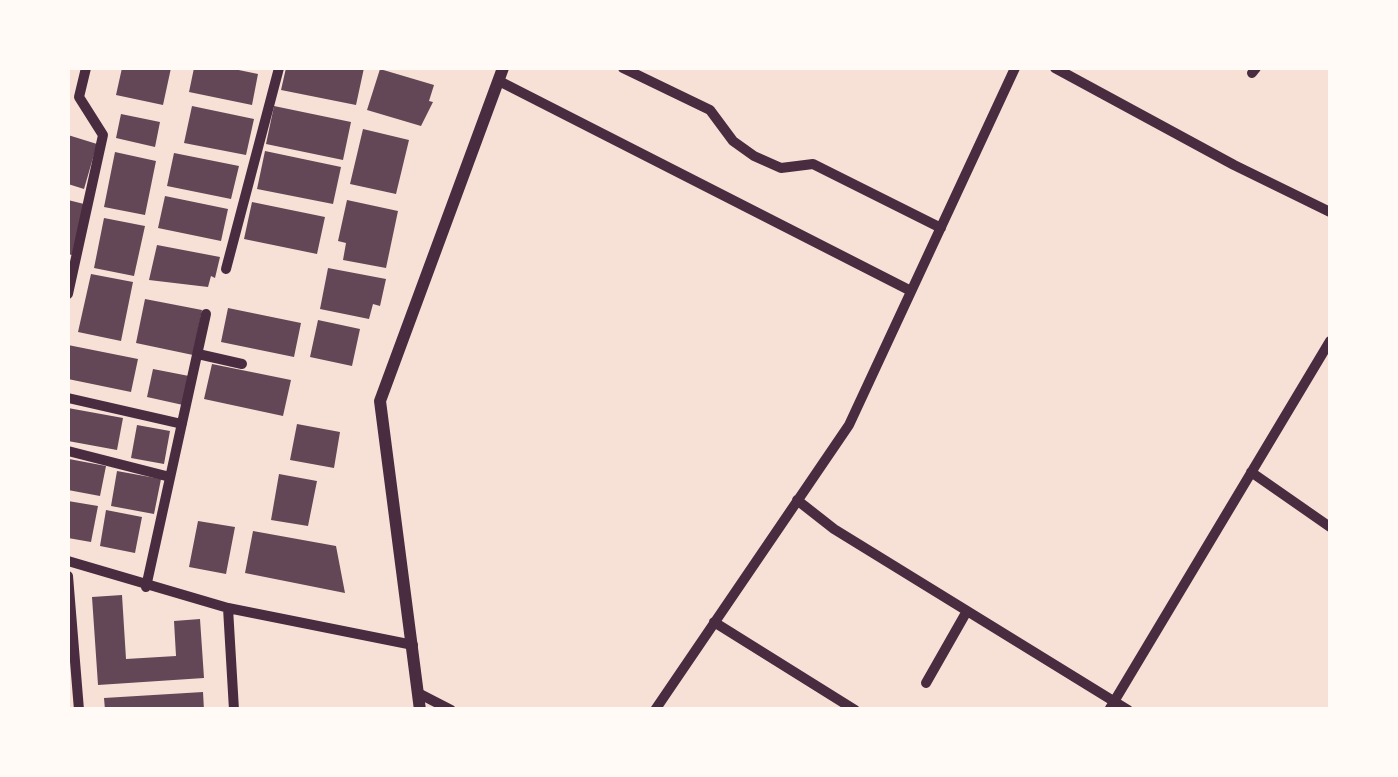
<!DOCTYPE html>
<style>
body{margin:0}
#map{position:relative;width:1398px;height:777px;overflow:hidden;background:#f7e1d7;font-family:Overpass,sans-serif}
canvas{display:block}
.frame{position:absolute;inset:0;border:70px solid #fffaf5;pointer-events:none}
</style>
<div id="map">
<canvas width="1398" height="777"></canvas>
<div class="frame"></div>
</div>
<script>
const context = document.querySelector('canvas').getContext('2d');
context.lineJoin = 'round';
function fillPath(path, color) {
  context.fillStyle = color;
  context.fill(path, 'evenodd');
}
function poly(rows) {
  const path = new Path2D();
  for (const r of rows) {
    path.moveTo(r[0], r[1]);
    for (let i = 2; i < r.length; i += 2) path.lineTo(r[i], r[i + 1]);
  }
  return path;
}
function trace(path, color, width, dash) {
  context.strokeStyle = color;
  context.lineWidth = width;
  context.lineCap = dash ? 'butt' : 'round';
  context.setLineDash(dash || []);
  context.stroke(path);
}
const building = poly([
 [122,68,171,68,163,105,116,95],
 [194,68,229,68,258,74,252,105,189,92],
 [286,68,364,68,356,105,281,90],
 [380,69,434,85,429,101,433,102,421,126,367,110],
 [192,106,254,119,246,155,184,143],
 [274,106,351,122,343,160,266,144],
 [121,114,160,122,155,147,116,138],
 [363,129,409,140,396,194,350,184],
 [68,135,97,144,84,189,68,184],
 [265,151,341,167,333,204,257,189],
 [115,152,156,161,145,215,104,207],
 [174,153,239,166,231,199,167,186],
 [165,196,228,209,221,241,158,228],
 [68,200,84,204,72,255,68,254],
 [347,200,398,211,386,268,343,260,346,243,338,241],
 [252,202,325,217,317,254,244,239],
 [104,218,145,226,134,276,94,268],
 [157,245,220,257,215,278,211,276,208,287,149,280],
 [328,268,386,279,380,306,373,304,369,319,320,309],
 [91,274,133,282,121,341,78,332],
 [145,299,202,310,193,355,136,343],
 [228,308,301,323,294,357,221,342],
 [318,320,360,329,352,366,310,357],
 [68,345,138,359,131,392,68,379],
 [212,364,291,380,283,416,204,399],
 [153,369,189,376,183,405,147,397],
 [68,408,123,418,117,450,68,441],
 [297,424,340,432,334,468,290,460],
 [137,425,170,431,164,464,131,458],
 [69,459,106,466,100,496,68,490],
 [117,471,161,479,154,514,111,506],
 [279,474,317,481,308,526,271,520],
 [68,501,98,506,91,542,68,538],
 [106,510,142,517,135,553,100,546],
 [198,521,235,527,226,574,189,567],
 [253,531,336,546,345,593,245,573],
 [122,595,126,659,176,656,174,621,200,619,204,678,98,685,92,597],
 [203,692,204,710,105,710,104,698]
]);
const minor = poly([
 [623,68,710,110,733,141,754,156,781,168,813,164,941,228],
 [1055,68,1234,165,1330,212],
 [1252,73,1256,68],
 [499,81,911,291],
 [226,269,279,68],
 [68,294,103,135,79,97,86,68],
 [198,354,242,364],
 [68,398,182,424],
 [68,451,170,477],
 [1251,472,1330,527],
 [797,500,834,529,1128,710],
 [68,561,228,608,413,645],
 [68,576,79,710],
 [146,587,206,314],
 [228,608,234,710],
 [714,622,855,710],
 [926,683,967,611],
 [418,693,451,710],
 [655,710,849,425,1015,68],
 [1109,710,1330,341]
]);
const tertiary = poly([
 [420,710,380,401,503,68]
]);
fillPath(building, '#644757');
trace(minor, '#4a2c40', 10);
trace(tertiary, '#4a2c40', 12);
</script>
